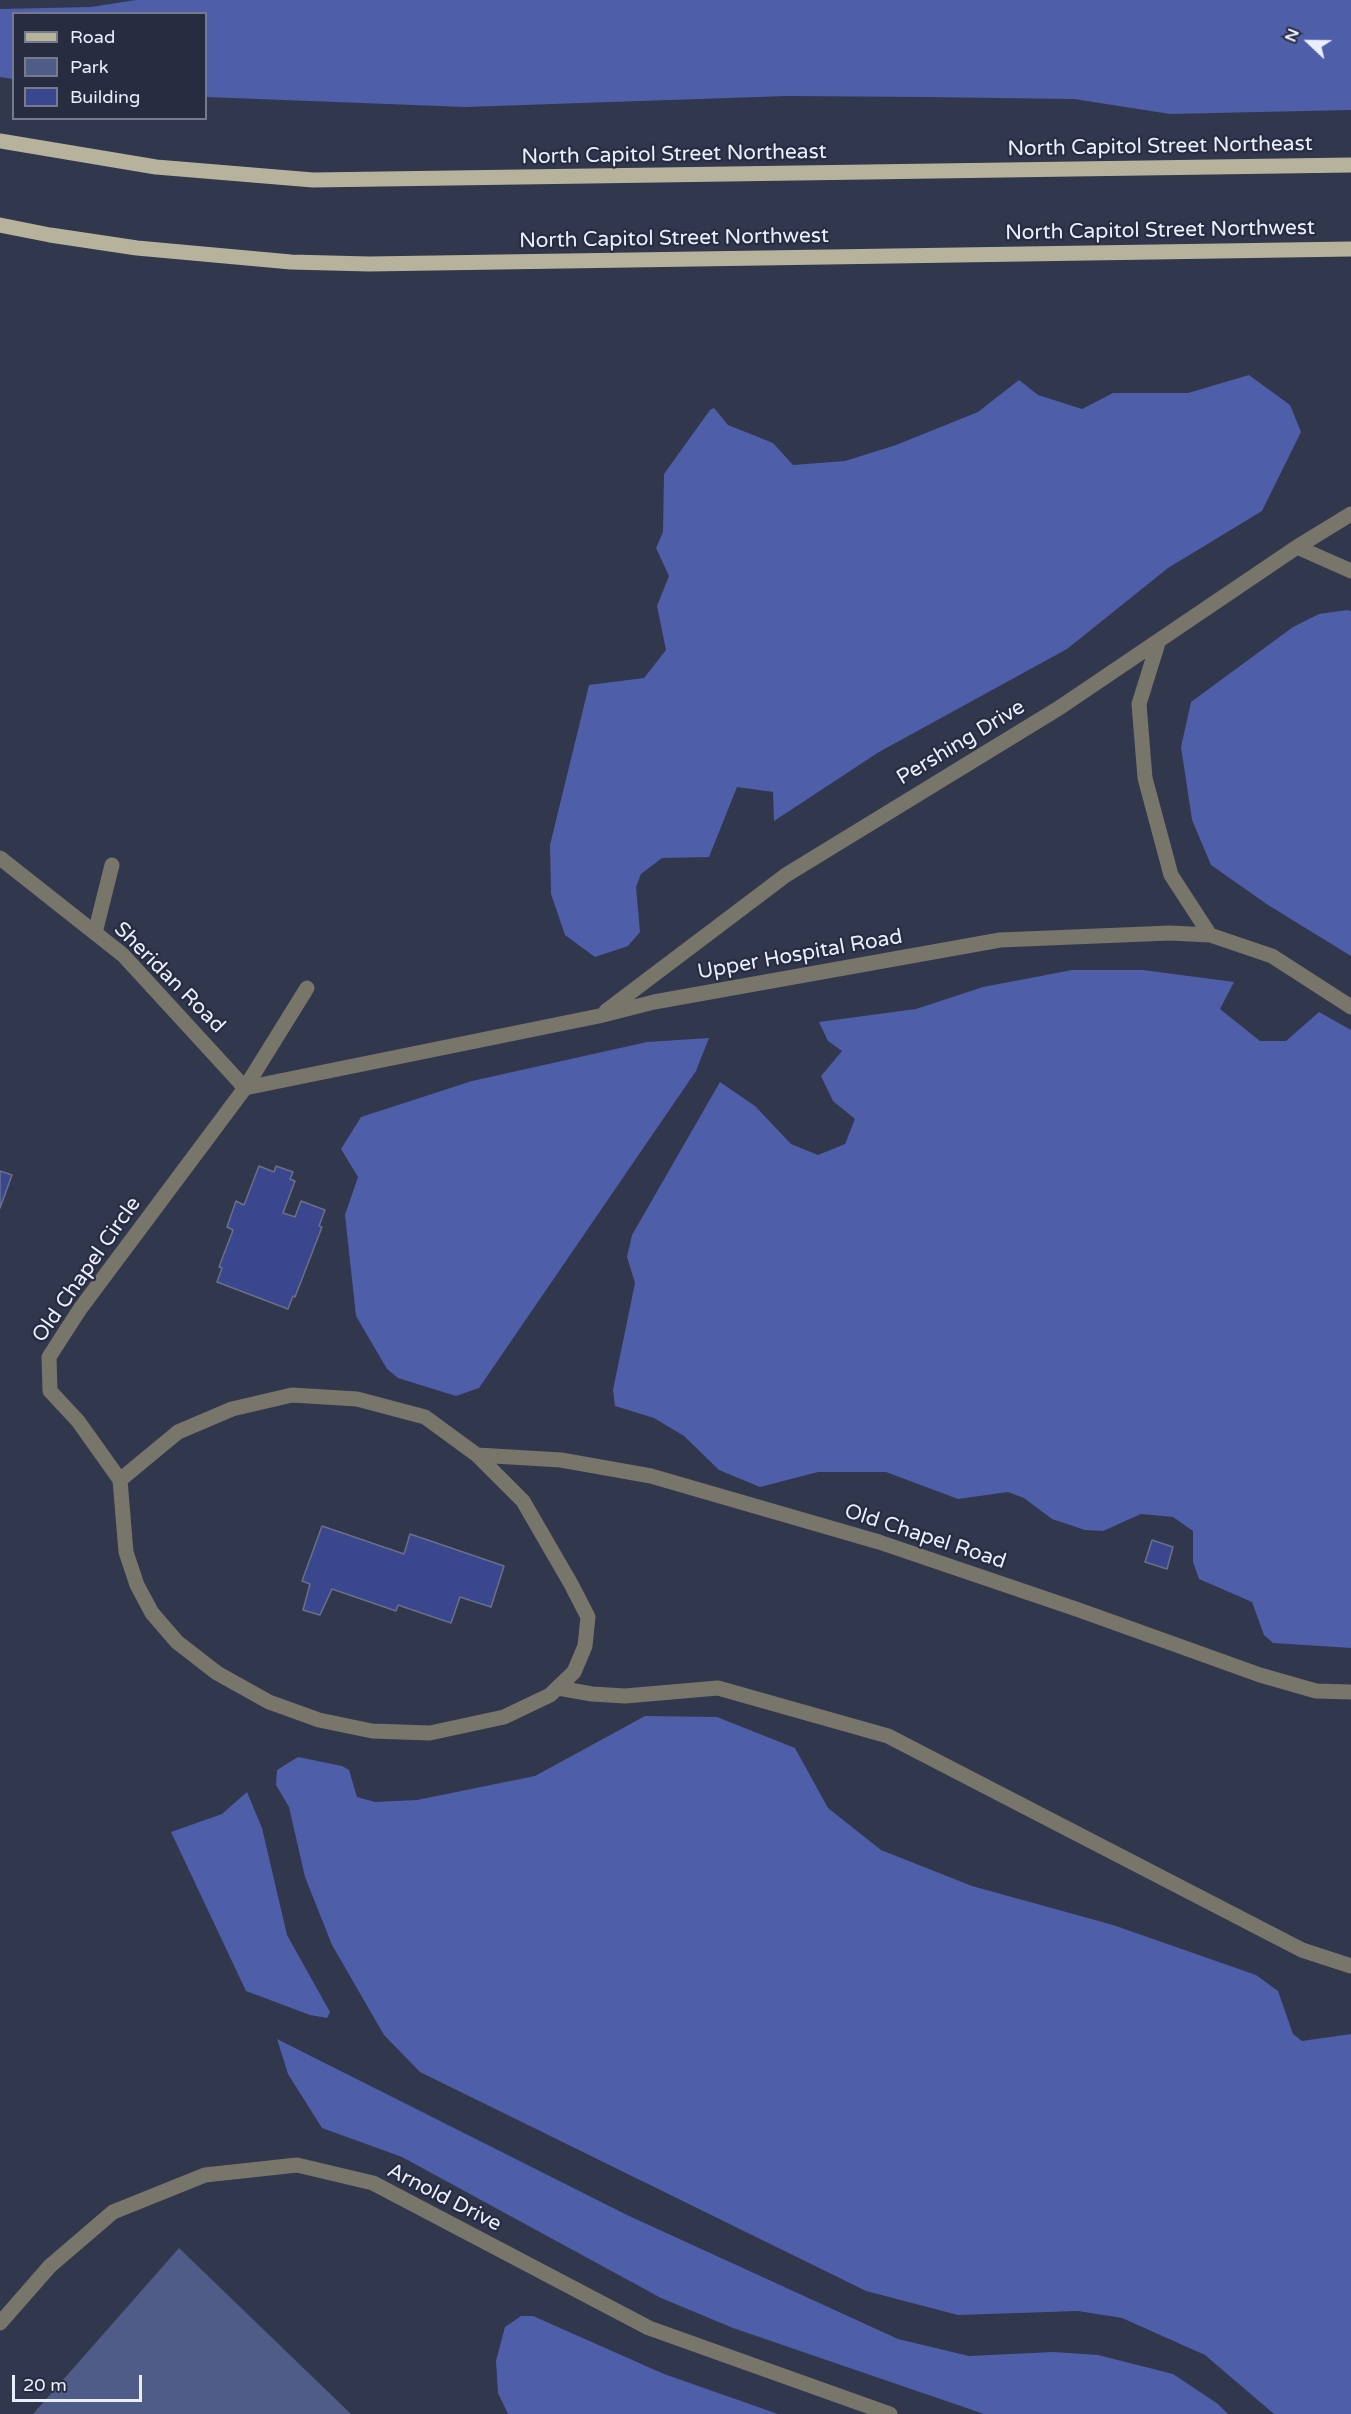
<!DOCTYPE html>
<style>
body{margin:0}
#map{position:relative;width:1351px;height:2414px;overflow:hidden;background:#31374c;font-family:"Varela Round",sans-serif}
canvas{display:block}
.legend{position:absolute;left:12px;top:12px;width:195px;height:108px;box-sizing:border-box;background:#272c41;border:2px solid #757a8c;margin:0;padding:8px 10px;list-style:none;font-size:18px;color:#ebeffd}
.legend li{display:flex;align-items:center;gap:12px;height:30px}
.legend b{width:30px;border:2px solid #757a8c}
.north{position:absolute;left:1279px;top:12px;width:60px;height:60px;-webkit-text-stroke:4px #272c41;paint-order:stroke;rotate:292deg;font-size:16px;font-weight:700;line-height:24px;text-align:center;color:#ebeffd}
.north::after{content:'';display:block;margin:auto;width:21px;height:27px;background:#ebeffd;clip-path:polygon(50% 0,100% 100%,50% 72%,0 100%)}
.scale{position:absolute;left:12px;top:2375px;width:130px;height:27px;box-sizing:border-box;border:3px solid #ebeffd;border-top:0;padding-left:8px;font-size:18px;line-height:21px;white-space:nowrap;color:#ebeffd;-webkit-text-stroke:4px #272c41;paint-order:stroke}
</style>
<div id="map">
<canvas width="1351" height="2414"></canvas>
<ul class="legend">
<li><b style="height:8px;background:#b6b29b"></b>Road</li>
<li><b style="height:16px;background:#505c88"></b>Park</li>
<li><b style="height:16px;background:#3a478f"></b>Building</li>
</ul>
<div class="north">N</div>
<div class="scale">20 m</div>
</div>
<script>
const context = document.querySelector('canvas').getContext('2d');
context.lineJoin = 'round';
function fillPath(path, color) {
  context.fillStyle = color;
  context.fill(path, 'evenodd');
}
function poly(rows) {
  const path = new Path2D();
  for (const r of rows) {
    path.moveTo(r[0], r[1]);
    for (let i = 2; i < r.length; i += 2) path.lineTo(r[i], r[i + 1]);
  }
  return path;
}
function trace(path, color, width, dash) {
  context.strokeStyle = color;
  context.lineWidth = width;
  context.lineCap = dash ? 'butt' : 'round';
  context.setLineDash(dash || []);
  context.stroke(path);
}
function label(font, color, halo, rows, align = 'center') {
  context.font = font + ' "Varela Round",sans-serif';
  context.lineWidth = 4.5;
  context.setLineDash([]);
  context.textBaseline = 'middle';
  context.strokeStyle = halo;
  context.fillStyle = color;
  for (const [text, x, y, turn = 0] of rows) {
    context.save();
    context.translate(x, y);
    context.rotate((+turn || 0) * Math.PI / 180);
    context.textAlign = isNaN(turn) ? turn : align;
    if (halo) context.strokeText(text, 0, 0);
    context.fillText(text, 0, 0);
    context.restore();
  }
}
const green = poly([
 [179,2248,351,2414,33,2414]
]);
const forest = poly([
 [136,0,1351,0,1351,110,1170,114,1074,99,924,97,787,96,465,107,206,97,206,14,14,14,13,79,0,77,0,9,91,7],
 [1249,375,1290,405,1301,432,1262,511,1168,568,1067,649,879,752,774,821,773,792,737,787,709,857,662,858,641,874,636,887,640,932,628,946,595,957,565,935,551,894,550,845,589,685,644,678,666,650,657,606,669,576,656,548,663,532,664,474,710,410,714,408,728,425,773,443,793,465,845,461,896,445,978,412,1019,380,1038,395,1082,409,1113,393,1188,393],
 [1347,610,1351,611,1351,956,1268,905,1211,865,1192,820,1181,747,1191,702,1293,627,1319,614],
 [1072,970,1143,970,1234,982,1220,1009,1260,1041,1286,1041,1319,1012,1351,1030,1351,1648,1273,1643,1264,1635,1252,1602,1199,1579,1193,1562,1193,1531,1173,1517,1141,1514,1103,1531,1085,1530,1052,1519,1024,1498,1008,1492,958,1499,886,1472,818,1472,760,1487,719,1470,684,1436,654,1418,615,1406,613,1390,635,1283,627,1257,632,1235,720,1082,755,1106,791,1144,818,1155,845,1144,855,1119,833,1101,821,1076,842,1051,828,1041,819,1022,916,1009,983,987],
 [709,1038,696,1071,479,1388,456,1396,398,1378,387,1369,356,1316,345,1215,358,1177,341,1149,361,1117,472,1081,647,1042],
 [645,1716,717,1717,795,1748,828,1808,881,1850,972,1886,1113,1925,1256,1975,1278,1991,1293,2034,1302,2041,1351,2034,1351,2414,1274,2414,1205,2355,1122,2318,1078,2311,958,2315,866,2291,420,2072,384,2035,332,1945,305,1877,289,1807,276,1785,277,1770,298,1757,342,1766,349,1770,357,1797,375,1802,417,1800,535,1776],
 [247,1792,262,1828,287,1935,330,2012,327,2018,310,2015,246,1991,171,1832,222,1814],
 [277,2039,627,2215,898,2339,969,2356,1053,2352,1098,2355,1173,2374,1218,2404,1228,2414,984,2414,733,2328,661,2298,402,2157,322,2128,288,2074],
 [521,2316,533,2316,664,2374,778,2414,508,2414,498,2393,496,2361,505,2327]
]);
const building = poly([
 [259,1166,274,1172,276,1166,293,1172,290,1179,295,1181,283,1213,295,1217,301,1201,325,1210,319,1226,322,1227,295,1297,293,1296,288,1309,217,1282,222,1268,219,1267,233,1230,227,1227,236,1201,244,1205,259,1166],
 [0,1171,12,1175,0,1208,0,1171],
 [322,1526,404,1554,410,1534,504,1566,491,1607,460,1597,451,1623,398,1605,396,1611,332,1589,320,1615,303,1610,310,1584,302,1581,322,1526],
 [1152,1540,1173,1547,1167,1569,1145,1562,1152,1540]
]);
const service = poly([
 [95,933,112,865],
 [477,1455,561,1460,651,1476,879,1542,1079,1610,1260,1675,1316,1691,1351,1692],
 [120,1480,178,1432,232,1409,292,1395,357,1399,425,1417,477,1455,523,1501,571,1584,588,1617,585,1646,574,1672,550,1695,504,1717,430,1733,372,1731,319,1720,269,1702,217,1673,177,1642,152,1613,137,1585,126,1552,120,1480,78,1421,50,1391,49,1357,80,1309,245,1088,307,988],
 [558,1688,592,1694,625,1696,718,1688,888,1736,1302,1950,1351,1966]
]);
const minor = poly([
 [1297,547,1351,571],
 [1158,643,1139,704,1145,778,1171,875,1210,935],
 [0,858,123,955,245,1088,599,1016,654,1002,1000,940,1170,933,1210,935,1272,956,1351,1007],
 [606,1011,786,875,1059,708,1297,547,1351,514],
 [0,2323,50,2266,113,2212,205,2175,297,2165,373,2183,649,2328,890,2414]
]);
const primary = poly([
 [0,141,156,167,313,180,1351,165],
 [0,225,50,235,137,248,291,262,369,264,1351,249]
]);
const streetNames = [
 ["North Capitol Street Northeast",1160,147,-1],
 ["North Capitol Street Northeast",674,155,-1],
 ["North Capitol Street Northwest",1160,231,-1],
 ["North Capitol Street Northwest",674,239,-1],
 ["Pershing Drive",961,743,-31],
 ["Upper Hospital Road",800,955,-10],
 ["Sheridan Road",169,978,45],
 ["Old Chapel Circle",87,1270,-55],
 ["Old Chapel Road",925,1537,18],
 ["Arnold Drive",444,2198,27]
];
fillPath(green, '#505c88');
fillPath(forest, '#4f5ea8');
fillPath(building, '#3a478f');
trace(building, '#697088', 1.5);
trace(service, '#78756a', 15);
trace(minor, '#78756a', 15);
trace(primary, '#b6b29b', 15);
label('21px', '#ebeffd', '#272c41', streetNames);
</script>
